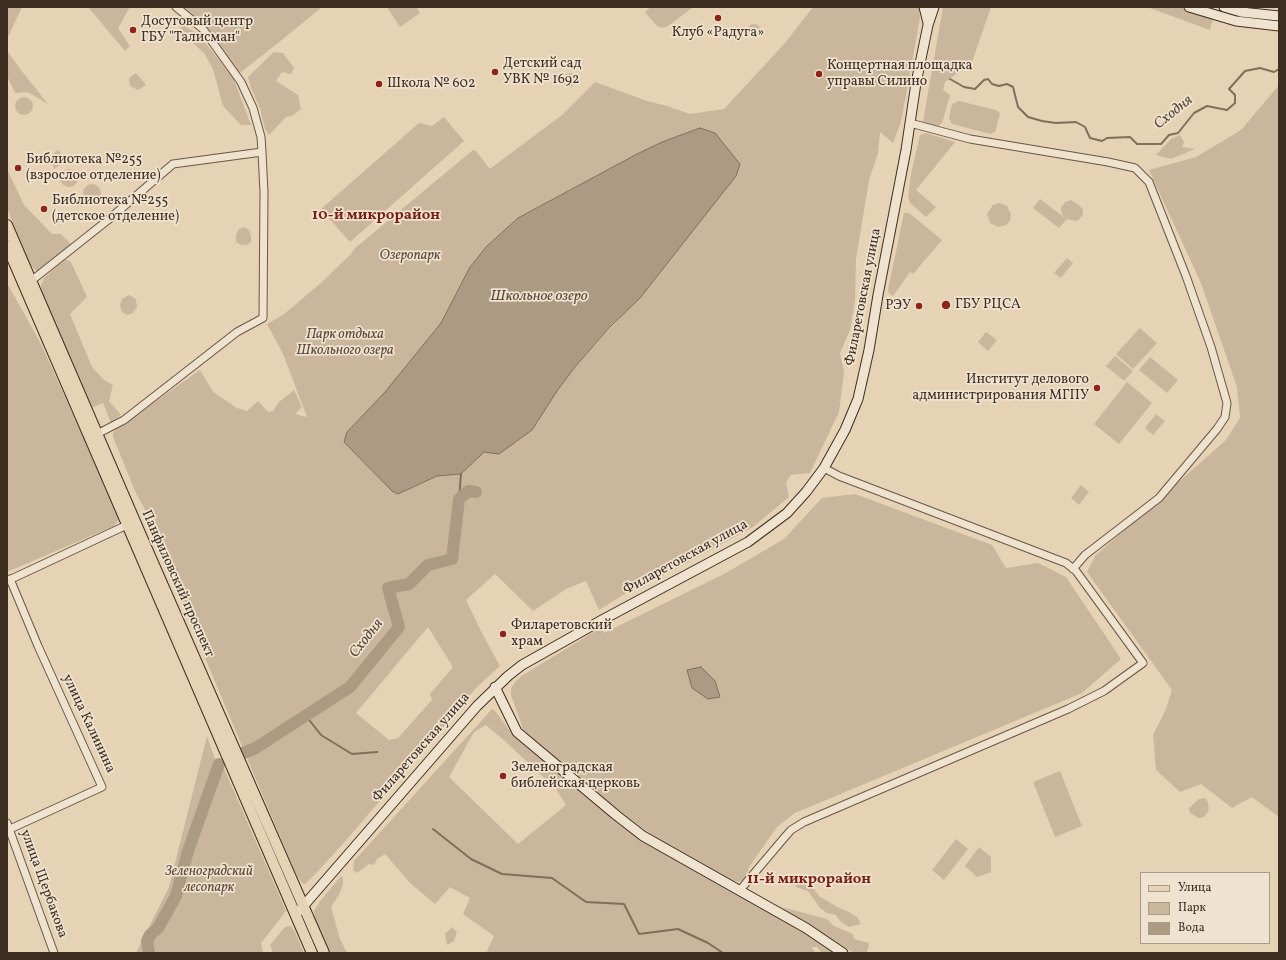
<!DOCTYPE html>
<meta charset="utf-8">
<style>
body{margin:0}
#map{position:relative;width:1286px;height:960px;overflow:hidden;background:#e6d2b5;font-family:Vollkorn,serif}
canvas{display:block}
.frame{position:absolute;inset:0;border:8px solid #3f2e22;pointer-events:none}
.legend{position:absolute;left:1140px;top:872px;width:130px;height:72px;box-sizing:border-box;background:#efe2cf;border:1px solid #a99a8a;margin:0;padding:5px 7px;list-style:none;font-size:12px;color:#3f2e22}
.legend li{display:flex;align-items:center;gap:8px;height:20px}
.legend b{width:20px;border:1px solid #a99a8a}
</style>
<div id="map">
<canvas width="1286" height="960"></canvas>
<div class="frame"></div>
<ul class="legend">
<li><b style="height:5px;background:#e6d2b5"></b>Улица</li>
<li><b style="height:11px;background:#cab69c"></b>Парк</li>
<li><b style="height:11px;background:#ad9a83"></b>Вода</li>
</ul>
</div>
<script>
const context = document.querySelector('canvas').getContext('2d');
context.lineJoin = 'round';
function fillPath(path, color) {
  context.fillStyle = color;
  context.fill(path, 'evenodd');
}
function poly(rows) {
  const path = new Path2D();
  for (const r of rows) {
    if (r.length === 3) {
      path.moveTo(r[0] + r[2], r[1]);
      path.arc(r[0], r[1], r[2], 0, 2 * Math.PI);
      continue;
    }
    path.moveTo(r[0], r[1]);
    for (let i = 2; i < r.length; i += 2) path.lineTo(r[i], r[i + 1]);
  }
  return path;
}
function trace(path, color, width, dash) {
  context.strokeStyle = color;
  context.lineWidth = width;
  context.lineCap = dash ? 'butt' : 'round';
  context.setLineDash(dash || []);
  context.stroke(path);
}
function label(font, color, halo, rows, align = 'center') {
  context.font = font + ' Vollkorn,serif';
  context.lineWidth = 3.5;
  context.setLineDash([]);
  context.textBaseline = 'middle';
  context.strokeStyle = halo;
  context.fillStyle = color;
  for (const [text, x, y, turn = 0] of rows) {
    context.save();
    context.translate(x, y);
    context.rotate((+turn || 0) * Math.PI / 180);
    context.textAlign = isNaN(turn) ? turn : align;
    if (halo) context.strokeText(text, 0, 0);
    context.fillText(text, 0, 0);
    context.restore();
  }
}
const green = poly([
 [8,7,22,7,7,39,7,8],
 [88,7,130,7,118,28,130,46,125,51],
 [184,7,322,7,278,43,236,76,204,29],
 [387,7,416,7,420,13,400,27],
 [651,7,693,7,671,24,666,27,661,28,656,25,645,12],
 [813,7,919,7,920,18,901,122,893,143,880,132,878,153,869,180,856,259,855,301,850,330,840,353,844,372,839,412,810,473,791,475,786,482,789,497,753,527,668,573,631,590,599,610,586,581,566,589,533,611,495,574,466,600,483,635,500,666,475,689,432,741,423,747,403,770,403,772,391,788,348,838,319,870,305,884,302,883,297,876,268,808,180,598,174,571,154,527,135,491,113,437,113,433,116,429,200,370,213,392,237,408,247,411,258,401,268,412,273,411,279,402,294,390,302,407,295,414,307,417,283,354,267,324,283,315,322,282,351,254,354,249,473,150,476,151,489,168,491,168,562,115,595,82,647,101,667,106,690,114,724,109,785,43],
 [700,128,624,313,575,367,557,391,484,452,461,474,437,476,398,494,392,491,344,442,347,432,385,392,441,323,470,267,487,246,518,218,637,154,662,142],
 [428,627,453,667,430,694,432,700,398,738,389,740,356,713],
 [943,7,991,7,972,62,945,82,943,90,950,95,942,123,937,127,923,122],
 [1147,7,1180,7,1213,19,1210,30],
 [174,20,198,34,233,77,251,125,241,125,223,106,213,69,204,53,194,44],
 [754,31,7],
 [7,51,21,70,48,104,28,92,15,93,7,76],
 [274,52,283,53,294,68,291,74,282,72,276,81,298,95,301,109,292,116,286,117,269,135,265,129,260,108,251,88,248,77],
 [136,73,146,85,138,90,130,86,129,78],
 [569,80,7],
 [1279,85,1279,817,1252,797,1232,808,1201,784,1180,792,1156,770,1153,735,1166,709,1172,690,1087,572,1095,556,1226,440,1240,418,1237,387,1201,283,1149,170,1196,157,1241,130],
 [24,106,9],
 [959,101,996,110,1000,114,995,132,990,134,952,124,949,118,952,104],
 [444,117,464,141,350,242,321,209,419,123,432,126],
 [926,133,955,142,916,190,936,207,926,217,910,203,908,197,911,174,920,135],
 [1180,135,1184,142,1182,147,1195,149,1171,159,1156,155,1171,139],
 [58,150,66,161,54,169,50,156],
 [7,169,24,205,52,234,61,234,73,246,40,271,35,270,28,262,7,208],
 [69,178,9],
 [92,193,9],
 [1040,199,1065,218,1062,214,1061,208,1065,202,1071,200,1076,203,1083,209,1083,215,1077,221,1067,219,1059,228,1033,208],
 [999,203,1007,206,1011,214,1010,221,1006,225,998,227,990,223,987,214,993,205],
 [904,213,909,213,942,240,913,274,910,272,893,296,889,293,888,290],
 [244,227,249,230,251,236,251,242,247,245,241,245,236,242,236,235,239,229],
 [1067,258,1073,263,1061,278,1054,273],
 [64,260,68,260,71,262,87,297,70,314,92,367,104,380,113,385,109,401,121,415,111,423,103,403,91,408,41,290,41,286,44,278],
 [7,283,41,344,120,518,114,526,7,572],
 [129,295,136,299,137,307,133,313,127,315,122,312,120,305,122,299],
 [1140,328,1157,343,1133,369,1116,354],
 [986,332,997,340,988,351,978,342],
 [1115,356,1133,371,1124,381,1106,366],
 [1150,357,1178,380,1167,393,1139,370],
 [1127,382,1152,403,1119,444,1094,424],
 [1156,414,1165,421,1153,435,1145,428],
 [1081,485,1089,492,1079,505,1071,498],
 [855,494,992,545,1006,568,1038,563,1066,577,1121,659,1082,693,795,813,777,827,749,867,746,878,739,882,733,881,659,840,621,812,525,734,511,695,511,688,516,681,523,675,602,627,604,633,724,574,784,539,822,498],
 [492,709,496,712,512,734,614,819,800,929,829,948,835,953,822,953,817,947,811,947,816,953,486,953,494,936,463,914,470,898,450,887,435,904,410,883,385,854,377,859,374,865,369,864,357,873,353,870,354,861],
 [486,725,506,742,556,789,566,805,518,844,449,777,474,732],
 [207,736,220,774,221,774,219,768,223,766,286,911,261,943,263,953,136,953,169,887],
 [1060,771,1082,826,1055,837,1033,782],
 [1205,798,1208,803,1209,810,1204,817,1199,818,1190,813,1189,808,1199,799],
 [956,839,968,849,944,880,932,870],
 [979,847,991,857,991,872,977,877,965,866],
 [341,876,343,878,343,883,340,893,331,907,340,939,347,953,330,953,315,918,314,911,321,900],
 [792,879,811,885,819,896,837,907,849,912,857,917,861,924,849,927,840,921,836,915,827,913,820,908,808,891,796,887],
 [781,907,827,919,834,926,853,934,854,939,869,943,868,950,865,953,854,953],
 [290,926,294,930,304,953,273,953,270,945,285,927],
 [452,927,457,932,454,941,447,945,445,934]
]);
const water = poly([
 [700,128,715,133,740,164,736,176,640,298,610,327,575,367,557,391,532,430,499,454,484,452,461,474,437,476,398,494,392,491,344,442,347,432,385,392,441,323,470,267,487,246,518,218,637,154,662,142,700,128],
 [701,667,715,681,720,697,708,699,692,688,687,670,701,667]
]);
const stream = poly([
 [950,79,964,87,975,89,984,80,988,79,992,84,999,86,1007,84,1013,87,1018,107,1028,117,1042,121,1056,123,1076,122,1085,127,1090,138,1102,141,1107,138,1130,137,1137,144,1161,144,1169,135,1178,133,1194,113,1207,106,1227,110,1235,103,1235,95,1229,89,1245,71,1260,68,1274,72,1279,69],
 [459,499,461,474],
 [306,716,321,735,352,754,377,752],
 [433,829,471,859,502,874,552,878,586,902,624,904,639,934,678,929,708,943,723,953]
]);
const river = poly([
 [243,753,254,749,350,687,399,627,388,588,409,584,428,565,452,559,459,499,468,491,476,492],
 [149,953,147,941,150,935,158,928,176,896,188,851,219,764]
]);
const street = poly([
 [910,123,970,139,1108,162,1135,168,1149,182,1186,276,1211,347,1227,403,1225,417,1217,429,1159,498,1085,555,1073,569],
 [31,281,108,220,173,164,262,152],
 [97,434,124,420,237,332,263,318,264,192,262,152,261,137,253,108,241,82,203,29,176,7],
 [10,579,38,646,102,787,10,829],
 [7,581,127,525],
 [7,823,54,953],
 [740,890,784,838,791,830,804,822,1068,709,1104,691,1143,663,1076,571,1066,563,839,476,824,468]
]);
const secondary = poly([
 [924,7,928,23],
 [1189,7,1236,21,1279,26],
 [1224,7,1241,12,1279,16],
 [495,687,517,732,616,815,643,836,806,928,843,953],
 [299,911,477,706,508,676,522,665,602,620,748,542,787,513,806,492,824,468,845,430,858,399,869,350,878,295,906,150,916,83,928,25,934,7]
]);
const primary = poly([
 [7,225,143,540,324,953],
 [7,246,312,953]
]);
const markers = [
 [718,18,4,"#8f2418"],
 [133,30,4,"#8f2418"],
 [495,72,4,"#8f2418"],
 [819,74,4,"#8f2418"],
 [379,84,4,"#8f2418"],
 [18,168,4,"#8f2418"],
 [44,209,4,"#8f2418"],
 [946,305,5,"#8f2418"],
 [919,306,4,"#8f2418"],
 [1097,388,4,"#8f2418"],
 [503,634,4,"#8f2418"],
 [503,776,4,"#8f2418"]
];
const poiNames = [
 ["Досуговый центр",141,22],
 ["ГБУ \"Талисман\"",141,38],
 ["Клуб «Радуга»",718,33,"center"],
 ["Детский сад",503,64],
 ["УВК № 1692",503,80],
 ["Концертная площадка",827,66],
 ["управы Силино",827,82],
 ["Школа № 602",387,84],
 ["Библиотека №255",26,160],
 ["(взрослое отделение)",26,176],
 ["Библиотека №255",52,201],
 ["(детское отделение)",52,217],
 ["ГБУ РЦСА",955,305],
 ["РЭУ",911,306,"right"],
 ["Институт делового",1089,380,"right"],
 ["администрирования МГПУ",1089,396,"right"],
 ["Филаретовский",511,626],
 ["храм",511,642],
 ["Зеленоградская",511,768],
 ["библейская церковь",511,784]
];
const parkNames = [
 ["Озеропарк",410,256],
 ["Парк отдыха",345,335],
 ["Школьного озера",345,351],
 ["Зеленоградский",209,872],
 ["лесопарк",209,888]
];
const streetNames = [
 ["Филаретовская улица",864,297,-79],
 ["Филаретовская улица",686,558,-29],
 ["Панфиловский проспект",177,584,66],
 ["улица Калинина",88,724,65],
 ["Филаретовская улица",422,748,-49],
 ["улица Щербакова",43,884,70]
];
const waterNames = [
 ["Сходня",1174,113,-39],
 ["Школьное озеро",539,297],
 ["Сходня",367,639,-52]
];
const neighbourhoodNames = [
 ["10-й микрорайон",376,216],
 ["11-й микрорайон",809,880]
];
fillPath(green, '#cab69c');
fillPath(water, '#ad9a83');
trace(water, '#816f5c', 1);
trace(stream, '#816f5c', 2);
trace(river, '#ad9a83', 12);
trace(street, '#695747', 9);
trace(secondary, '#3f2e22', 11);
trace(primary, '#3f2e22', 12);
trace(street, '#efe2cf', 7);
trace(secondary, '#efe2cf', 9);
trace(primary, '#e6d2b5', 10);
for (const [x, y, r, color] of markers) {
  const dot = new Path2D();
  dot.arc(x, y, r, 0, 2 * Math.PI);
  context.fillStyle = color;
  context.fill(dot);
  trace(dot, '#efe2cf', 1.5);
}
label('14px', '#3f2e22', '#efe2cf', poiNames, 'left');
label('italic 14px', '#5b493a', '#efe2cf', parkNames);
label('14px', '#3f2e22', '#efe2cf', streetNames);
label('italic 15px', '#5a493a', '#efe2cf', waterNames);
label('bold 15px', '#7a1f14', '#efe2cf', neighbourhoodNames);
</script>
